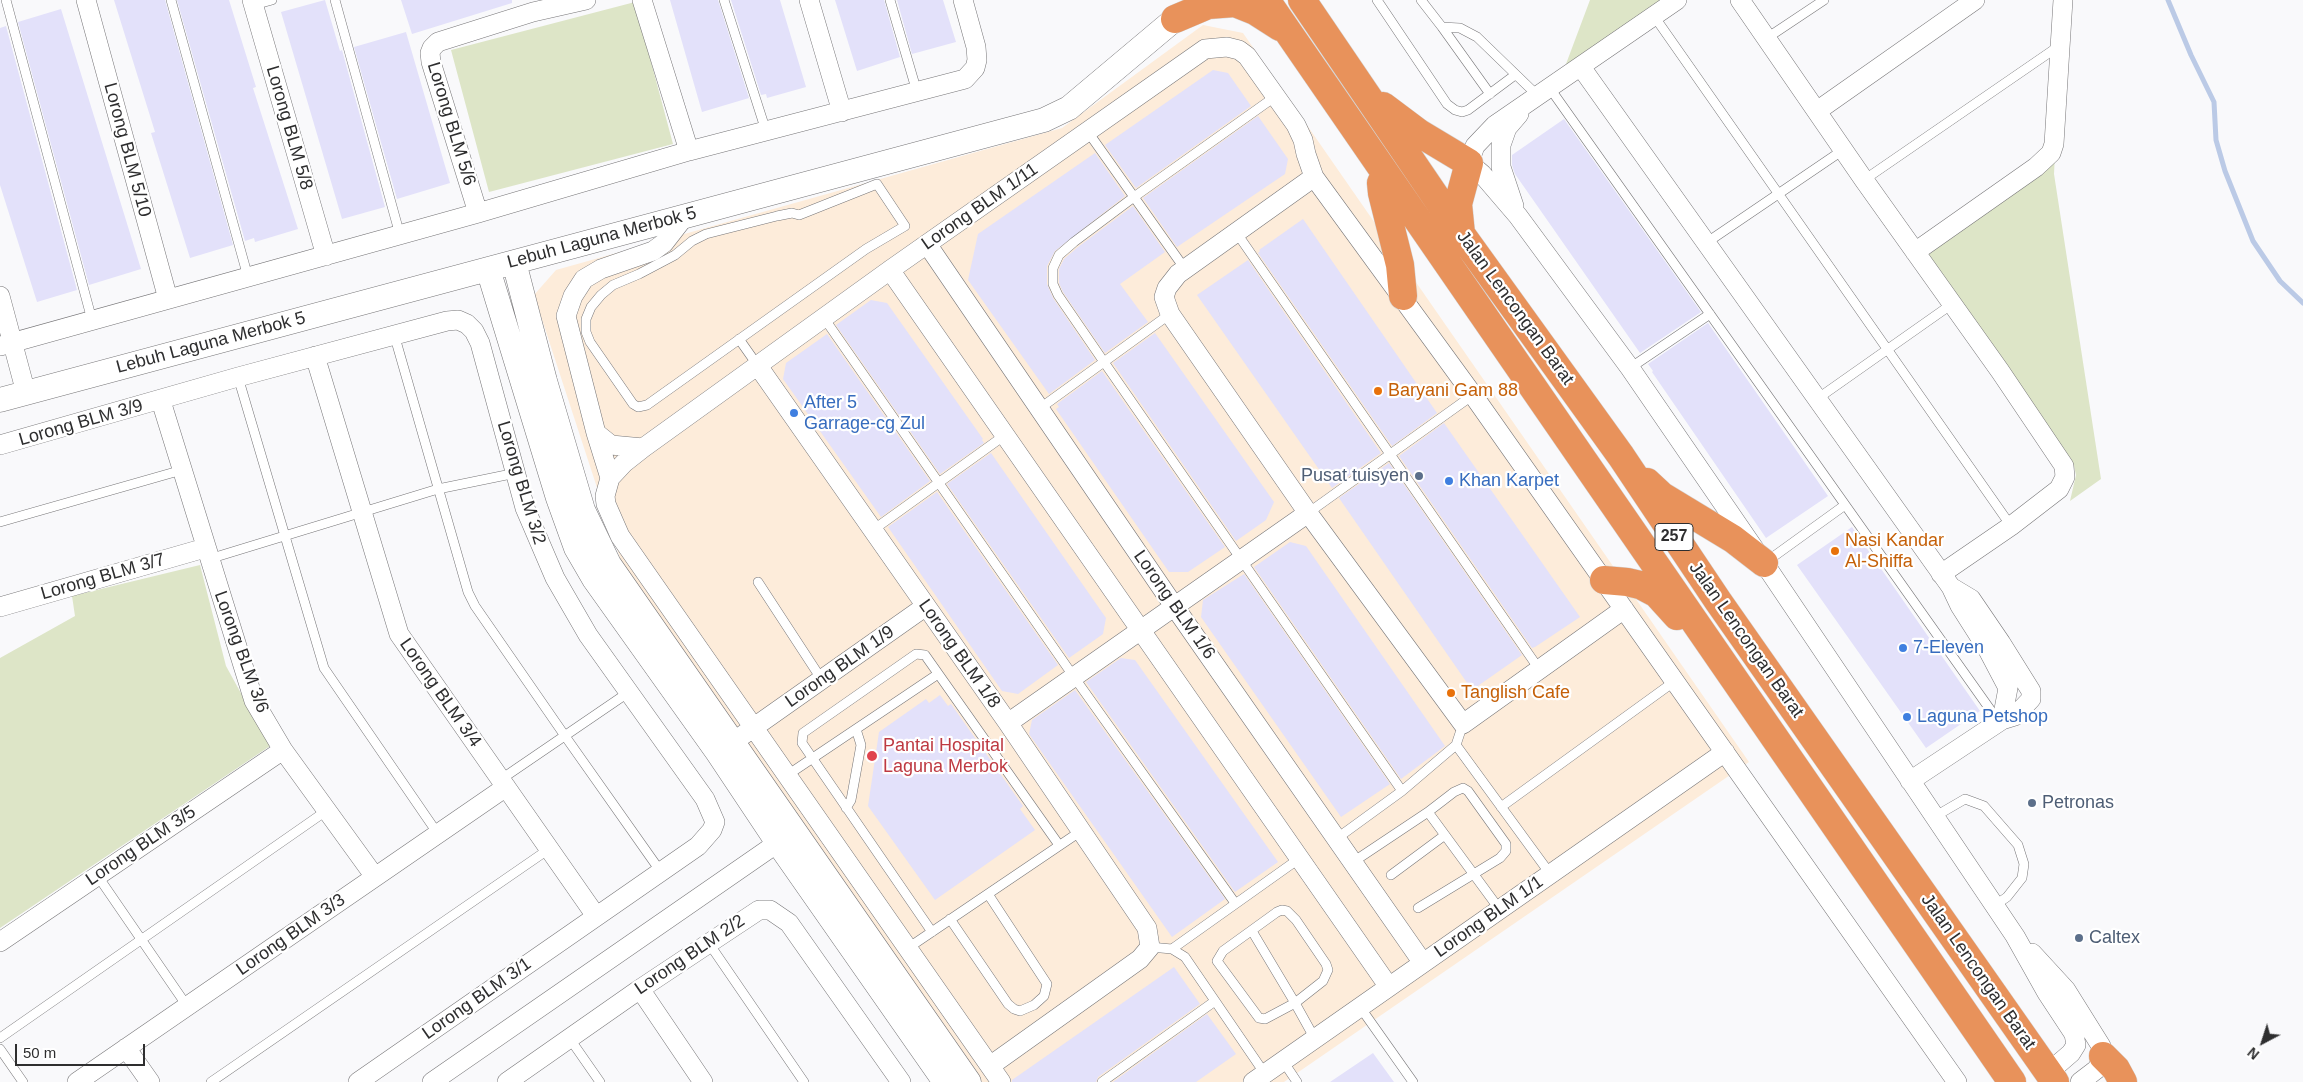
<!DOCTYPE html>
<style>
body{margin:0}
#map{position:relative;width:2303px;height:1082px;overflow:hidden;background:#f9f9fb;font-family:Arial,sans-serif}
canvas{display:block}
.north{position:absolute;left:2238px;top:1017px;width:50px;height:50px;-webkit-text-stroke:4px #fff;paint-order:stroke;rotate:220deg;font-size:14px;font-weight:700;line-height:20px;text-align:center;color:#2e2e2f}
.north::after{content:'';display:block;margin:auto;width:18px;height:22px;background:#2e2e2f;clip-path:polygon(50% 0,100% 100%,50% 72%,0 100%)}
.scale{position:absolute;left:15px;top:1044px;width:130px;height:22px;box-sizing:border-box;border:2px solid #2e2e2f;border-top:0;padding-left:6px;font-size:15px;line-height:18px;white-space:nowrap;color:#2e2e2f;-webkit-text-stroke:4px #fff;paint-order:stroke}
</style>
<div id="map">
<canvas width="2303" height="1082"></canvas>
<div class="north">N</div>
<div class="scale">50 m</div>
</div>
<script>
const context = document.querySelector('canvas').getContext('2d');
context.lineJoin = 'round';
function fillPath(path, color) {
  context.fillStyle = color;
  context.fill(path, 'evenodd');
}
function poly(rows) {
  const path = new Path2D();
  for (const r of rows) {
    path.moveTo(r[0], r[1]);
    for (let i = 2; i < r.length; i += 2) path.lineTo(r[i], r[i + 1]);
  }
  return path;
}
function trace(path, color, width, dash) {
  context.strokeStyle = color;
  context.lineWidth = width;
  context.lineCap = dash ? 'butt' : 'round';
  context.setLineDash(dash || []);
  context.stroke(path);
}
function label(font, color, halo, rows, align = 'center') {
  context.font = font + ' Arial,sans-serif';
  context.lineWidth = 4.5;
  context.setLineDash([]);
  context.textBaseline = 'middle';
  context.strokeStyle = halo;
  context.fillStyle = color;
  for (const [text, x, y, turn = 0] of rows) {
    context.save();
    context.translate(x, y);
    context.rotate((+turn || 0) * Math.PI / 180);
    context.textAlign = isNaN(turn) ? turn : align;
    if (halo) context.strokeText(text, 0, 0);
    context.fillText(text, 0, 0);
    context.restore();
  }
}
const commercial = poly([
 [1203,25,1243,33,1749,762,1284,1082,982,1082,621,561,534,295,556,270,1062,128]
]);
const green = poly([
 [1590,0,1666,0,1567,70,1566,64],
 [635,2,673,144,489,192,451,50],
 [2055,153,2054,174,2101,479,2070,501,2076,475,2074,466,1927,252],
 [200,565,226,666,270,746,0,928,0,658,75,616,72,596]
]);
const stream = poly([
 [2168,0,2191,55,2214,102,2216,140,2225,171,2253,241,2280,281,2303,303]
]);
const building = poly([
 [114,0,165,0,233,245,190,258,151,133,155,132],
 [177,0,229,0,256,87,253,88,298,229,255,242,254,238,245,241],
 [325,0,340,51,342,50,385,207,342,219,281,12],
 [401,0,512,0,512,3,412,34],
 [670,0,718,0,749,98,702,112],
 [731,0,780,0,806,87,767,98,766,94,761,95],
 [835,0,884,0,900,57,857,71],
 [897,0,943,0,956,42,912,54],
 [61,9,141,269,89,285,18,22],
 [6,26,77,290,37,302,0,185,0,28],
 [406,32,450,183,397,199,354,47],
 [1213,70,1228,73,1251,106,1136,188,1105,145],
 [1258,116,1288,159,1285,174,1177,247,1143,198],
 [1564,119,1701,312,1640,353,1515,174,1512,165,1512,155],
 [1095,153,1125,196,1055,251,1047,266,1047,284,1053,298,1095,360,1049,394,968,280,978,234],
 [1133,206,1165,252,1120,284,1148,322,1105,353,1063,292,1059,283,1059,269,1064,259,1078,247],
 [1303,219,1437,413,1392,446,1258,253,1260,251,1259,250],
 [1248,260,1381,453,1332,488,1197,295],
 [871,300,887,303,983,439,982,440,984,443,940,474,836,325],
 [1708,323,1828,496,1766,538,1652,372,1653,371,1648,364],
 [1155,333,1274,502,1266,520,1236,541,1113,363],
 [827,334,930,481,881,517,783,379,786,363],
 [1102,371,1225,547,1188,572,1169,572,1056,409,1059,407,1057,404],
 [1444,423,1580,617,1535,647,1532,648,1399,456],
 [991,453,1106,618,1103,634,1069,658,947,484],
 [1389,463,1522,655,1472,690,1339,498],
 [937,492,1058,665,1018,694,1002,691,888,527],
 [1852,527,1980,711,1926,748,1797,565],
 [1290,542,1306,546,1445,746,1401,779,1254,567],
 [1244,574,1390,784,1341,817,1201,617,1203,600],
 [1121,658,1135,660,1278,862,1235,892,1086,682],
 [1075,690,1225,899,1172,937,1029,734,1032,720],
 [940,695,948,706,951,704,1023,806,1020,809,1035,830,935,900,868,806,879,732,926,699,929,703],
 [1174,967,1200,1004,1098,1077,1096,1082,1012,1082,1012,1080],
 [1207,1014,1236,1054,1196,1082,1113,1082],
 [1373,1053,1394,1082,1330,1082]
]);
const service = poly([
 [6,0,92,320],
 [171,0,248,277],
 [335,0,400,235],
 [724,0,766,131],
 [890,0,917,92],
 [1377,0,1447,104,1455,110,1462,112,1468,110,1515,75],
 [1421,0,1442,27,1460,28,1477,37,1537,95],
 [254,5,272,0],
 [1654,16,2011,526],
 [1442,27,1490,94],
 [1767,38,1824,0],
 [1549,87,1999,722],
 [1276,96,1134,197,1074,242,1059,255,1053,268,1053,284,1058,295,1104,362,1402,791],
 [1088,132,1185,269],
 [1864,180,2059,46],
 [877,184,905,226,866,249,647,405,638,407,633,404,590,342,586,332,586,319,591,307,601,295,613,285,639,274,675,255,692,241,706,234,777,216,792,213,799,215,877,184],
 [1236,232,1539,669],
 [1706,243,1843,150],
 [824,318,1074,677,1235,903],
 [394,334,468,592,475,606,565,736,661,872],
 [739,339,758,366],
 [1630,368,1710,314],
 [238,377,324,668,438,834],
 [1817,399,1952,304],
 [1039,409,1170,314],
 [1308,513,1473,395],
 [0,522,182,470],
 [873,530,1005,435],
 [209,559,438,489,516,473],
 [1766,562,1845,505],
 [758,582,822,680],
 [1456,745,1551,875],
 [786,776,938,674],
 [500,780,629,692],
 [1501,807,1675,681],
 [846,808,851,800,861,745,856,729],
 [1934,817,1965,799,1984,806,2018,845,2024,864,2022,878,2007,897,1994,906],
 [1336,839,1402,791,1456,745,1463,724],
 [1353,862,1428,812,1500,910],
 [97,875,187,1006],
 [1391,875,1445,835],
 [1418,908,1500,858,1506,851,1506,844,1468,791,1463,788,1454,792,1428,812],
 [950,919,1008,1004,1014,1009,1020,1011,1034,1005,1044,996,1047,984,988,894],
 [1252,931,1295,1003,1323,981,1328,970,1326,964,1296,920,1287,911,1282,910,1277,912,1223,951,1217,961,1259,1018,1265,1019,1295,1003,1315,1039],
 [932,932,802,743,803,733,916,654,925,655,1059,845],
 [708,942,804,1082],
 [1150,947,1172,949,1185,957,1265,1074],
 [908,948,1081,831],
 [1172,949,1300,858],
 [1360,1007,1413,1082],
 [0,1038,326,811],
 [570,1039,600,1082],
 [0,1049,23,1082],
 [1283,1061,1297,1082],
 [211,1082,549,849],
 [1102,1082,1215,1001]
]);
const minor = poly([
 [86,0,168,299],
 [252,0,326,256],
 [642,0,689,151],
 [809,0,842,112],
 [1677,0,1495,125,1475,146,1469,163,1482,174,1518,216,1630,368,1764,563,2015,936,2047,993,2074,1034,2076,1045,2071,1053,2049,1072],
 [1740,0,1864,180,2000,371,2064,466,2065,477,2059,489,2011,526,1941,574],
 [1581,67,1951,587,1960,606,1988,650,2008,688,2002,720],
 [1817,111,1975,0],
 [1314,177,1178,274,1167,288,1164,297,1170,314,1308,513,1463,724,1624,609],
 [1514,206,1501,167,1501,145,1507,128,1519,114],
 [478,213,431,62,430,53,432,48,438,42,533,12,586,0],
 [685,216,664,243,653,251,601,269,584,279,573,296,566,316,596,433,610,478,605,496,606,504,620,536,1001,1082],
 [927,244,1174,606,1423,963],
 [1915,252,2036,167,2051,153,2054,144,2063,0],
 [890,270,1389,987],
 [0,296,26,393],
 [0,346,478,213,689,151,965,79,975,68,977,60,976,47,963,0],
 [315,356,399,634,596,916],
 [758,366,1008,723,1147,928,1150,947,1140,959,990,1066],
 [161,401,254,701,283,750,375,877],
 [596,433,611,445,643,448],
 [0,445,238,377,447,321,458,320,467,324,474,331,480,343,525,508,555,578,588,635,705,799,715,822,712,830,698,846,358,1082],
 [610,478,624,463,643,448,890,270,1205,49,1227,47,1239,50,1247,56,1296,125,1303,140,1306,154,1314,177,1473,395,1957,1082],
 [0,607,205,548],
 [1008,723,1308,513],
 [743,735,926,606],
 [1910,781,2002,720,2015,716,2031,699,2031,691,2001,643,1971,599,1951,587],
 [0,942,283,750],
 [2032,953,2066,990,2101,1046,2103,1056,2097,1069,2080,1082],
 [640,989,703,1082],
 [126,1048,150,1082],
 [77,1082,506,787],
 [432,1082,789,835],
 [507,1082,640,989,759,910,770,910,789,923,901,1082],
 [1253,1082,1725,752]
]);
const tertiary = poly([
 [514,262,545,381,583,510,609,564,969,1082],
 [488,269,558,498,576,548,594,579,718,753,778,843,945,1082],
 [0,400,1044,120,1069,108,1175,19]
]);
const trunk = poly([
 [1266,0,2012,1082],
 [1302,0,1461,234,1621,456,1718,601,2055,1082],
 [1175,19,1208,5,1235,3,1255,11,1280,27],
 [1383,106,1419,133,1469,163,1458,204,1461,234],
 [1385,175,1381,183,1382,193,1400,265,1403,296],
 [1647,482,1662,496,1733,539,1764,563],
 [1604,580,1627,582,1640,585,1657,594,1677,616],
 [2103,1056,2116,1069,2123,1082]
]);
const markers = [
 [1378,391,5,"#e8710a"],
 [794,413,5,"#3f7fe0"],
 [1419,476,5,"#5c6f8a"],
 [1449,481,5,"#3f7fe0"],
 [1835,551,5,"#e8710a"],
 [1903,648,5,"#3f7fe0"],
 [1451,693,5,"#e8710a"],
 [1907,717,5,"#3f7fe0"],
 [872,756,6,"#e0444e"],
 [2032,803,5,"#5c6f8a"],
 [2079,938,5,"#5c6f8a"]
];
const shields = [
 [1674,537,38]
];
const shieldNames = [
 ["257",1674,537]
];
const streetNames = [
 ["Lorong BLM 5/6",451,124,73],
 ["Lorong BLM 5/8",289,128,74],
 ["Lorong BLM 5/10",127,150,75],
 ["Lorong BLM 1/11",980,207,-35],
 ["Lebuh Laguna Merbok 5",602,238,-15],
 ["Jalan Lencongan Barat",1515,308,54],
 ["Lebuh Laguna Merbok 5",211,343,-15],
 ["Lorong BLM 3/9",81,423,-16],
 ["Lorong BLM 3/2",521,483,73],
 ["Lorong BLM 3/7",103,577,-16],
 ["Lorong BLM 1/6",1174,605,55],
 ["Jalan Lencongan Barat",1746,640,55],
 ["Lorong BLM 3/6",241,652,70],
 ["Lorong BLM 1/8",959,654,55],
 ["Lorong BLM 1/9",840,667,-35],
 ["Lorong BLM 3/4",440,693,55],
 ["Lorong BLM 3/5",141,846,-34],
 ["Lorong BLM 1/1",1489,917,-35],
 ["Lorong BLM 3/3",291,935,-35],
 ["Lorong BLM 2/2",690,955,-34],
 ["Jalan Lencongan Barat",1978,972,55],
 ["Lorong BLM 3/1",477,999,-35]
];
const foodNames = [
 ["Baryani Gam 88",1388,391],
 ["Nasi Kandar",1845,541],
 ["Al-Shiffa",1845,562],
 ["Tanglish Cafe",1461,693]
];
const shopNames = [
 ["After 5",804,403],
 ["Garrage-cg Zul",804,424],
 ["Khan Karpet",1459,481],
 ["7-Eleven",1913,648],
 ["Laguna Petshop",1917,717]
];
const serviceNames = [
 ["Pusat tuisyen",1409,476,"right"],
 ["Petronas",2042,803],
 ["Caltex",2089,938]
];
const healthNames = [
 ["Pantai Hospital",883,746],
 ["Laguna Merbok",883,767]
];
fillPath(commercial, '#fdecda');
fillPath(green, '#dde5c7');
trace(stream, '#bbcae6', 5);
fillPath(building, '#e3e1fa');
trace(service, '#777678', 10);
trace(minor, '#777678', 20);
trace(tertiary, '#777678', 25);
trace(trunk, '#d5d5d5', 29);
trace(service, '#fff', 9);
trace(minor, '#fff', 19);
trace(tertiary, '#fff', 24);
trace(trunk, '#e8925b', 28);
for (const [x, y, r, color] of markers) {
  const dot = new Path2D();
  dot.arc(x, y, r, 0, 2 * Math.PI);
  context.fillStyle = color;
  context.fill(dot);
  trace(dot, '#fff', 2);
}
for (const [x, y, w] of shields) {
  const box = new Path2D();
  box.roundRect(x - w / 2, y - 13.5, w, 27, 4);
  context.fillStyle = '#fff';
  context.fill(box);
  trace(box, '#2e2e2f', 1);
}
label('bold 16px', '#2e2e2f', null, shieldNames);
label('18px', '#2e2e2f', '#fff', streetNames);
label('18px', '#c56008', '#fff', foodNames, 'left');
label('18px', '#366cbe', '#fff', shopNames, 'left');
label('18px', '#4e5e75', '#fff', serviceNames, 'left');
label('18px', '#be3a42', '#fff', healthNames, 'left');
</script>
